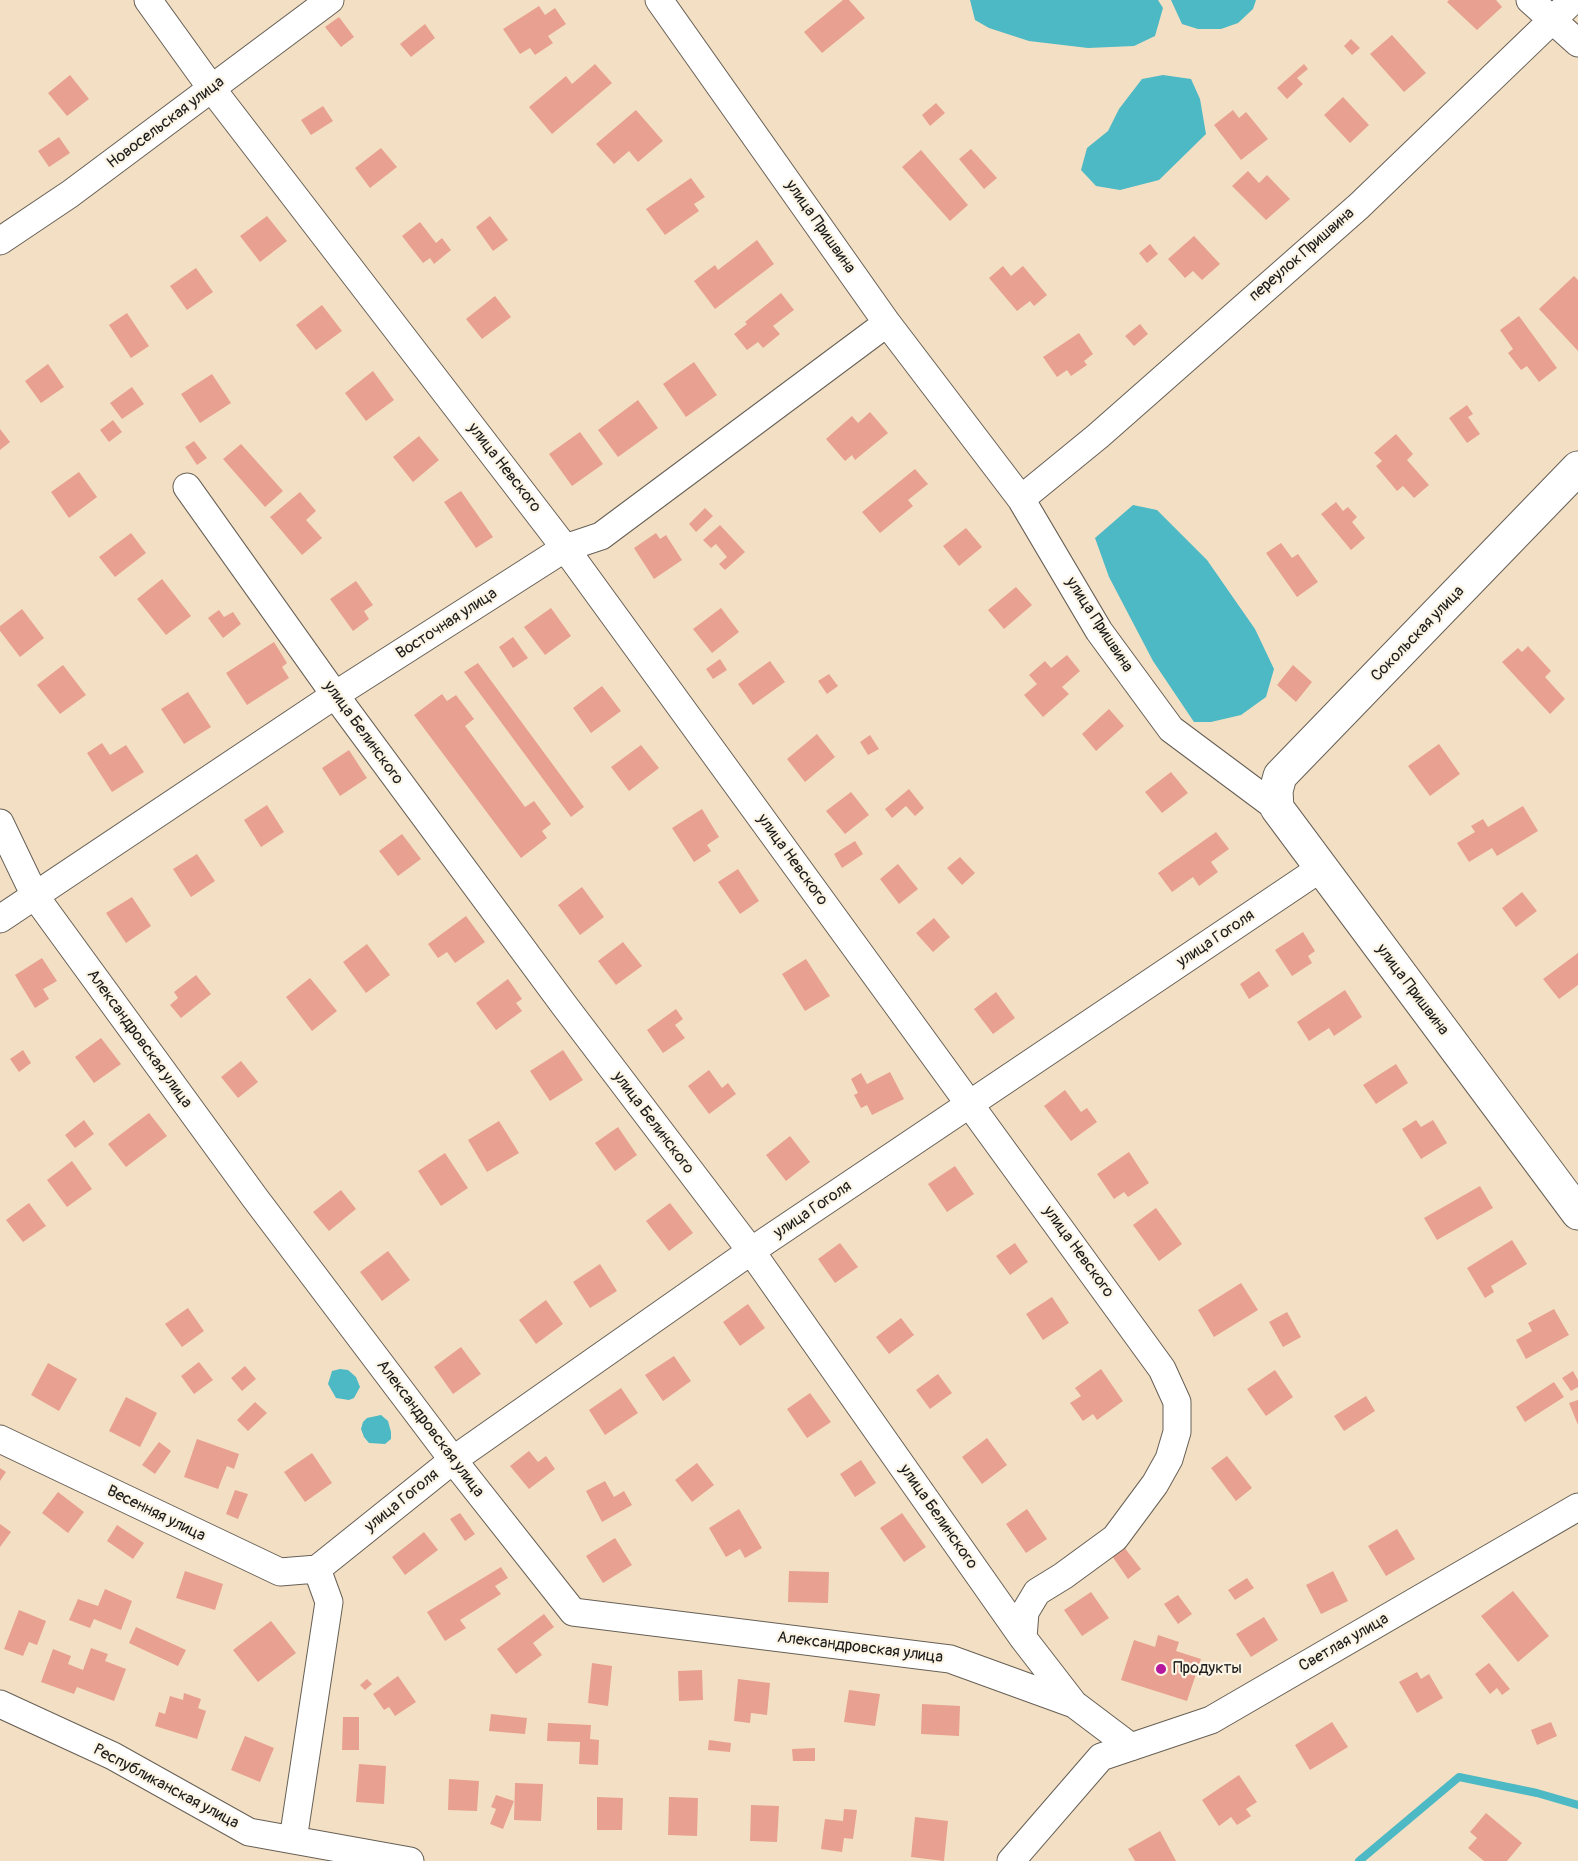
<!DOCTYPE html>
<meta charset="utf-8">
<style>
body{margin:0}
canvas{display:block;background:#f3dfc3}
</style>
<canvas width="1578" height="1861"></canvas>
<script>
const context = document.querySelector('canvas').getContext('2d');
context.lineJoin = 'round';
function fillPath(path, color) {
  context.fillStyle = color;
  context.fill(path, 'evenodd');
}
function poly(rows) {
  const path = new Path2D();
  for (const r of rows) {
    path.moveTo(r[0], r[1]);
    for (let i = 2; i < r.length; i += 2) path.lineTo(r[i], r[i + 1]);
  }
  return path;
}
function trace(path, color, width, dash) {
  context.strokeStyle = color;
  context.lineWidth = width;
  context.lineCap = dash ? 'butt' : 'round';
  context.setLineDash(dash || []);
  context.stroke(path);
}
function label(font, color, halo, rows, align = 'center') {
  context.font = font + ' Pangolin,sans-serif';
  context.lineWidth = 4.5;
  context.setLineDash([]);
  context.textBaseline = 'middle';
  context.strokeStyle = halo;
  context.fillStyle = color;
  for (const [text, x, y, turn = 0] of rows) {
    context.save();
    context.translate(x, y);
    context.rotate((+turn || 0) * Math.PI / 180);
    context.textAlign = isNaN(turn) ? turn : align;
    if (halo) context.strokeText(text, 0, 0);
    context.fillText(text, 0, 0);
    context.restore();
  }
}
const water = poly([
 [970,0,1158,0,1163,8,1155,36,1134,46,1088,48,1029,41,989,28,975,20],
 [1171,0,1256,0,1253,9,1238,23,1221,29,1198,29,1182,24],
 [1163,75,1191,79,1200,99,1206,134,1159,180,1120,190,1096,186,1081,170,1087,148,1108,131,1119,109,1142,79],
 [1133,505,1157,510,1207,560,1255,629,1274,669,1266,697,1241,715,1211,722,1194,722,1153,661,1109,577,1095,538],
 [340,1369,348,1370,356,1377,360,1387,354,1398,349,1400,336,1398,328,1384,332,1371],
 [381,1415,388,1421,391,1432,391,1439,385,1444,369,1443,364,1437,361,1429,363,1422,367,1418]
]);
const stream = poly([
 [1359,1861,1459,1777,1537,1793,1578,1805]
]);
const building = poly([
 [843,0,849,0,865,18,822,53,804,32],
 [1449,0,1496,0,1502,7,1477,30,1447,2],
 [539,6,545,15,555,8,566,24,548,36,553,43,535,55,530,48,520,54,503,29],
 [339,17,354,37,341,47,325,27],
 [425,24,435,38,411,57,400,44],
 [1392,35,1426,73,1404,92,1370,54],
 [1351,39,1360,48,1352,55,1344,46],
 [595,64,612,83,552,134,529,107,566,76,572,84],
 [1304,64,1308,69,1297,78,1303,84,1287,99,1277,88],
 [70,75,89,99,67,116,48,93],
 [1343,97,1369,125,1350,143,1324,115],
 [936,103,945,113,930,126,922,115],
 [323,106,333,121,311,135,301,120],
 [636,110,663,141,638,162,629,151,614,164,596,144],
 [1233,110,1239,118,1246,112,1268,139,1241,160,1214,125],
 [59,137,70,153,49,167,38,151],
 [381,148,397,167,370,188,355,168],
 [971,149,997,178,984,189,959,159],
 [921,150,968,205,950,221,902,167],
 [1248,171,1259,183,1267,175,1290,199,1266,220,1232,186],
 [691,178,705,197,694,204,699,211,665,235,646,209],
 [267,216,287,241,260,262,240,236],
 [490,216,508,240,493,251,476,227],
 [420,222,436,243,442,238,451,250,434,264,430,258,423,263,402,236],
 [1194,236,1220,264,1202,280,1193,271,1185,278,1168,259],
 [757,240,774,264,715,309,694,281,715,265,718,270],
 [1150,244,1158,254,1147,263,1139,253],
 [1003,266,1011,276,1023,266,1047,295,1034,306,1030,301,1017,311,989,278],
 [196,268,213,292,187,310,170,286],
 [1574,276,1578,280,1578,351,1539,309],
 [781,293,794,310,773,326,780,334,763,348,758,342,747,350,734,334,747,324,745,322],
 [495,296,511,317,482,339,466,319],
 [322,305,342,331,316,350,296,325],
 [127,313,149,346,131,358,109,325],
 [1519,316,1557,368,1539,382,1527,366,1521,370,1508,353,1513,349,1500,330],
 [1140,324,1148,334,1134,346,1125,336],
 [1079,333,1093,354,1084,361,1087,365,1071,376,1067,370,1057,377,1043,357],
 [694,362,717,395,686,417,663,384],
 [48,364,64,387,41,403,25,381],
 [373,371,394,400,366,421,345,393],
 [212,374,231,403,200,423,181,394],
 [132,387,144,404,122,419,110,403],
 [638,400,658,428,618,457,598,430],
 [1467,405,1473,414,1468,417,1480,434,1467,443,1449,418],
 [870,412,888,433,855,460,852,455,845,461,826,439,852,416,858,423],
 [113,420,122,432,109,442,100,430],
 [0,429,10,442,0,450],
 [580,432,603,464,572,486,549,454],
 [1396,434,1413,454,1407,460,1429,485,1414,498,1403,486,1397,491,1376,466,1382,461,1374,453],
 [419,436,439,460,413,482,393,457],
 [194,441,207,458,197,465,185,447],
 [241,444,283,491,265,507,223,459],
 [915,469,928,484,908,500,913,506,880,533,862,512],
 [79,472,97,497,69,518,51,492],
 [461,491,493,537,476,548,444,502],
 [300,492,316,511,306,520,322,538,302,555,270,517],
 [1336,502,1343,511,1348,507,1357,517,1352,522,1365,538,1351,550,1321,514],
 [705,508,713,516,696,532,689,524],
 [720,525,745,552,725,570,719,564,727,557,716,544,711,548,703,540],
 [966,528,982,547,959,566,943,546],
 [131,533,146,553,115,577,99,557],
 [656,533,660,539,666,535,682,560,654,579,634,548],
 [1281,543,1292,558,1298,554,1318,582,1297,597,1266,553],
 [162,579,191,616,166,635,137,599],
 [356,581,373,605,364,611,369,619,353,631,330,599],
 [1016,587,1032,605,1004,629,988,610],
 [551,608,571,636,545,655,524,627],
 [721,608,739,632,712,653,693,629],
 [22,609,44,638,20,657,0,631,0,626],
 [219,610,224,617,233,612,241,624,223,638,208,618],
 [513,637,528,658,513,668,499,647],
 [274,642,287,663,282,667,289,678,247,705,226,673],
 [1528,646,1551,671,1545,677,1565,699,1550,714,1502,662,1518,648,1522,652],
 [1067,655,1080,671,1062,687,1069,694,1043,717,1024,695,1037,684,1029,675,1045,661,1051,668],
 [720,659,727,670,713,679,706,669],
 [770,661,785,682,753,705,738,684],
 [478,663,584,807,571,817,464,672],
 [63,665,86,695,60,714,37,685],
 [1293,665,1312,682,1296,702,1277,685],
 [829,674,838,686,827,694,818,681],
 [602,686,621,711,591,733,573,708],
 [188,692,211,727,184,744,161,709],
 [442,694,447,701,456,695,474,719,465,726,525,807,534,801,551,824,542,831,547,838,521,858,414,715],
 [1109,709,1124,726,1096,751,1082,734],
 [817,734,835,757,805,782,787,759],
 [870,735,879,749,868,755,860,742],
 [102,743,110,755,126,745,144,772,112,792,87,753],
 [1439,744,1460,774,1430,796,1408,766],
 [641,745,659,768,629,791,611,767],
 [349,750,367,778,340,796,322,768],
 [1171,772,1188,793,1162,813,1145,792],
 [909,789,924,808,915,816,906,806,892,818,885,809],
 [851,792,869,815,845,834,826,811],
 [267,805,284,832,261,847,244,820],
 [1523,806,1538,831,1497,856,1492,848,1469,862,1457,843,1475,832,1471,826,1483,819,1488,827],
 [702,809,719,837,707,845,711,851,694,862,672,828],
 [1216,832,1229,849,1211,862,1218,872,1199,886,1193,877,1172,892,1158,873],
 [402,834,421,859,398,876,379,851],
 [855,841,863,854,842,868,834,854],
 [197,854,215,881,191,897,173,869],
 [960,857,975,873,962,885,947,868],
 [898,864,918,889,899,904,880,879],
 [738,869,759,901,740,914,718,882],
 [582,887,604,917,580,935,558,905],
 [1522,892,1537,911,1516,927,1502,908],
 [132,897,151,926,126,943,106,913],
 [466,916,485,942,455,963,447,952,438,958,428,944],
 [934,918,950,937,933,952,916,933],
 [1303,932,1315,951,1308,956,1312,963,1292,976,1275,950],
 [623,942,642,966,616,985,598,961],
 [367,944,390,975,366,993,343,962],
 [1578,953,1578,985,1559,999,1543,979],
 [42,958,57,981,43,989,49,999,35,1008,15,975],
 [806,959,830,996,805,1011,782,974],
 [1259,971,1269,986,1249,999,1240,984],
 [196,975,211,994,181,1018,170,1005,178,998,174,992],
 [310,978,337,1011,312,1031,286,997],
 [508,979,522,999,516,1003,522,1011,496,1030,476,1003],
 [1345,990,1362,1017,1334,1036,1329,1028,1309,1041,1297,1022],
 [996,992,1015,1018,993,1034,974,1009],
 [676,1009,683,1019,675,1025,685,1038,663,1053,647,1030],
 [101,1038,121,1064,94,1083,75,1057],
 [23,1050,31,1063,19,1072,10,1059],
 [563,1050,583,1080,550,1101,530,1071],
 [241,1061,258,1082,238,1098,221,1077],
 [1396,1064,1408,1083,1376,1104,1363,1085],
 [709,1070,722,1088,728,1083,736,1094,709,1114,688,1086],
 [890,1072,904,1099,872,1115,867,1105,861,1108,854,1095,858,1093,851,1079,861,1073,867,1084],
 [1065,1090,1081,1112,1087,1108,1097,1122,1071,1141,1044,1106],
 [149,1113,167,1136,126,1167,108,1144],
 [84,1120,94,1134,75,1148,65,1135],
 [1416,1120,1421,1127,1433,1120,1447,1143,1421,1159,1402,1129],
 [499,1121,519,1153,487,1172,468,1140],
 [618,1127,637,1155,615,1171,595,1143],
 [790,1136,810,1162,786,1181,766,1155],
 [1129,1152,1149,1183,1128,1197,1124,1192,1114,1199,1097,1174],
 [445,1153,468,1188,441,1206,418,1171],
 [72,1161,92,1189,67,1207,47,1180],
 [955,1166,974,1194,947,1212,928,1184],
 [1480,1186,1493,1208,1437,1240,1424,1218],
 [341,1190,356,1209,329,1231,313,1212],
 [29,1203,46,1226,23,1242,6,1220],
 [670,1203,693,1233,669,1251,646,1221],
 [1156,1208,1182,1244,1159,1261,1133,1225],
 [1512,1240,1527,1264,1491,1286,1494,1292,1485,1298,1467,1268],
 [840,1243,858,1267,835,1283,818,1259],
 [1015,1243,1028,1262,1010,1275,996,1256],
 [388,1251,410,1280,382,1301,360,1272],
 [600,1264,617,1291,590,1308,573,1282],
 [1241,1283,1258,1310,1214,1337,1198,1310],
 [1052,1297,1069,1323,1043,1340,1026,1314],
 [546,1300,563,1324,536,1344,519,1320],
 [748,1304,765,1328,740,1346,723,1322],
 [188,1308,204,1331,182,1347,165,1324],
 [1554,1309,1569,1335,1526,1359,1516,1340,1532,1331,1528,1323],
 [1287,1312,1301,1337,1283,1347,1269,1322],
 [901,1318,914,1335,889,1354,876,1337],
 [461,1347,481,1374,453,1394,434,1367],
 [674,1356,691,1381,663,1401,645,1375],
 [199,1362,213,1380,194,1394,181,1376],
 [48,1363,77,1379,59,1411,31,1395],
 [245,1366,256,1379,242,1391,231,1378],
 [1101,1369,1123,1401,1097,1420,1093,1414,1083,1421,1070,1403,1081,1396,1075,1388],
 [1275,1370,1293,1397,1266,1416,1247,1389],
 [1573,1371,1578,1380,1578,1387,1571,1391,1562,1378],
 [938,1374,952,1393,930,1409,916,1390],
 [1554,1382,1564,1397,1525,1422,1516,1407],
 [621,1388,638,1413,605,1435,589,1410],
 [810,1393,831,1422,807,1438,787,1409],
 [1366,1396,1375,1411,1344,1431,1334,1416],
 [126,1397,157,1413,140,1447,109,1431],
 [1578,1400,1578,1425,1569,1403],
 [255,1402,267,1413,248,1431,237,1420],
 [987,1438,1007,1465,982,1484,962,1457],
 [197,1439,239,1454,234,1469,227,1466,218,1489,184,1477],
 [159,1442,171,1451,155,1474,142,1465],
 [529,1451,538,1462,546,1456,555,1469,529,1489,510,1466],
 [312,1453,332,1483,305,1502,284,1472],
 [1227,1456,1252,1488,1236,1501,1211,1468],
 [861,1460,876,1483,855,1497,840,1474],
 [697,1463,714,1485,692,1502,675,1480],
 [0,1468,6,1472,0,1481],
 [605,1481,614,1497,624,1491,632,1505,602,1522,586,1491],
 [235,1490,248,1494,238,1519,226,1514],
 [58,1492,84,1512,68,1533,42,1513],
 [739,1509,762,1548,745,1558,740,1549,726,1557,709,1528],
 [1027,1509,1047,1539,1026,1553,1006,1524],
 [460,1513,475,1534,465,1541,450,1519],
 [902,1513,926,1547,904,1562,880,1528],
 [0,1524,11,1532,0,1547],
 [117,1525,144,1543,133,1559,107,1541],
 [1397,1529,1415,1559,1386,1576,1368,1546],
 [424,1532,438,1550,405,1575,392,1557],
 [615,1538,632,1565,603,1583,586,1556],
 [1124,1547,1141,1569,1128,1579,1112,1556],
 [501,1567,508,1578,495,1586,501,1594,460,1620,466,1628,445,1641,427,1612],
 [185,1571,223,1584,215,1610,176,1598],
 [789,1571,829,1572,828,1603,788,1602],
 [1333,1571,1348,1601,1321,1614,1306,1585],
 [1247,1578,1254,1588,1235,1600,1228,1590],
 [105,1589,132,1601,121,1630,94,1619,90,1628,69,1620,78,1599,98,1606],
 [1513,1591,1549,1636,1518,1662,1481,1616],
 [1091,1592,1109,1618,1082,1636,1064,1610],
 [1178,1595,1192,1614,1178,1624,1164,1604],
 [19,1610,46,1621,37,1645,29,1642,23,1656,4,1649],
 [544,1614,554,1627,533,1643,542,1655,516,1674,497,1649],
 [1264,1617,1278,1640,1251,1657,1236,1634],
 [271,1621,296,1653,258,1682,233,1650],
 [136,1627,186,1650,178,1666,129,1643],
 [1158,1635,1179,1642,1176,1651,1201,1659,1187,1701,1121,1680,1134,1640,1155,1647],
 [91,1648,108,1654,105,1661,126,1669,114,1701,77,1687,74,1694,41,1682,53,1649,71,1656,68,1664,83,1670],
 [592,1663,612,1666,608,1706,588,1703],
 [1489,1663,1510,1689,1502,1695,1497,1688,1490,1694,1475,1674],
 [702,1670,703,1700,679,1701,678,1671],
 [1417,1672,1421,1679,1429,1674,1443,1698,1417,1713,1399,1682],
 [398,1676,416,1702,395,1716,389,1707,384,1710,373,1694],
 [367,1679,372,1684,365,1690,360,1685],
 [738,1679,770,1683,767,1715,751,1713,750,1723,734,1721],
 [849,1690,880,1694,875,1726,844,1722],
 [184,1693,201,1699,198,1708,206,1711,197,1739,155,1726,159,1712,165,1714,170,1696,183,1700],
 [922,1704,960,1706,959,1736,921,1734],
 [491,1714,527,1718,525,1734,489,1731],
 [343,1717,359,1717,359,1750,342,1750],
 [1332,1722,1348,1747,1310,1770,1295,1745],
 [1551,1722,1557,1736,1537,1745,1531,1730],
 [548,1723,591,1725,590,1739,599,1740,598,1765,579,1764,580,1742,547,1741],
 [245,1736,274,1748,260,1782,231,1770],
 [709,1740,731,1743,730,1752,708,1750],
 [815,1748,815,1761,793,1761,792,1749],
 [359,1764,386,1766,384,1804,356,1802],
 [1239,1775,1257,1802,1246,1809,1251,1816,1237,1825,1231,1817,1219,1826,1202,1800],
 [449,1779,479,1781,477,1811,448,1810],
 [515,1783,543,1784,541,1821,514,1820],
 [496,1795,514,1801,503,1829,490,1824,496,1809,491,1807],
 [597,1797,623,1798,622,1830,597,1830],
 [669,1797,698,1798,697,1836,668,1835],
 [751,1805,779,1806,777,1842,750,1841],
 [844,1809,857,1810,853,1839,844,1838,842,1852,821,1849,825,1819,843,1821],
 [1486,1813,1522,1843,1507,1861,1484,1861,1468,1848,1477,1838,1470,1832],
 [915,1817,948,1821,944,1861,911,1857],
 [1160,1831,1176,1861,1135,1861,1128,1849]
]);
const street = poly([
 [148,0,212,89,565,548,1162,1369,1177,1402,1177,1432,1169,1459,1155,1484,1115,1538,1063,1576,1037,1592,1025,1612,1023,1638],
 [659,0,887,323,1021,499,1099,631,1171,729,1277,808],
 [1530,0,1578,43],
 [0,241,70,194,330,0],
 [187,487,335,695,564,1005,751,1251,1023,1638,1074,1704,1131,1747],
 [1021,499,1098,436,1359,206,1573,0],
 [0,823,35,896,255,1198,453,1460,573,1612,950,1659,1074,1704],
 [0,919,335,695,565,548,601,536,887,323],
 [0,1439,280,1572,317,1569],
 [317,1569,453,1460,751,1251,1321,868],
 [0,1704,113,1756,249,1832,410,1861],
 [293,1840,329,1602,317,1569],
 [1011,1861,1101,1757,1211,1720,1578,1507]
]);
const secondary = poly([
 [1578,468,1280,776,1276,791,1277,808,1578,1213]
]);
const markers = [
 [1161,1669,6,"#b5179e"]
];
const streetNames = [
 ["Новосельская улица",166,123,-37],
 ["улица Пришвина",820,227,55],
 ["переулок Пришвина",1302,255,-41],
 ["улица Невского",504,468,52],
 ["Восточная улица",447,624,-33],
 ["улица Пришвина",1099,625,57],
 ["Сокольская улица",1418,634,-46],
 ["улица Белинского",363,733,54],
 ["улица Невского",792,860,54],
 ["улица Гоголя",1216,939,-34],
 ["улица Пришвина",1412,990,53],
 ["Александровская улица",139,1039,54],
 ["улица Белинского",653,1123,53],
 ["улица Гоголя",813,1210,-34],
 ["улица Невского",1078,1252,54],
 ["Александровская улица",430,1429,53],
 ["улица Гоголя",402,1501,-39],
 ["Весенняя улица",156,1514,26],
 ["улица Белинского",938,1517,55],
 ["Светлая улица",1344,1643,-30],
 ["Александровская улица",860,1648,7],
 ["Республиканская улица",166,1787,28]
];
const poiNames = [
 ["Продукты",1173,1669]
];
fillPath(water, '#4cb9c5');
trace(stream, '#4cb9c5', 8);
fillPath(building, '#e8a190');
trace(street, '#676056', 29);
trace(secondary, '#676056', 35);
trace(street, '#fff', 27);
trace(secondary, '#fff', 33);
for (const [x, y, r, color] of markers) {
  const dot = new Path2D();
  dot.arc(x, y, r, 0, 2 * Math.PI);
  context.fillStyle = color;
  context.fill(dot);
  trace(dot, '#fcf5e5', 2);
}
label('16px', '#1c1c1c', '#fcf5e5', streetNames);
label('16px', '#1c1c1c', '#fcf5e5', poiNames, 'left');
</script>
